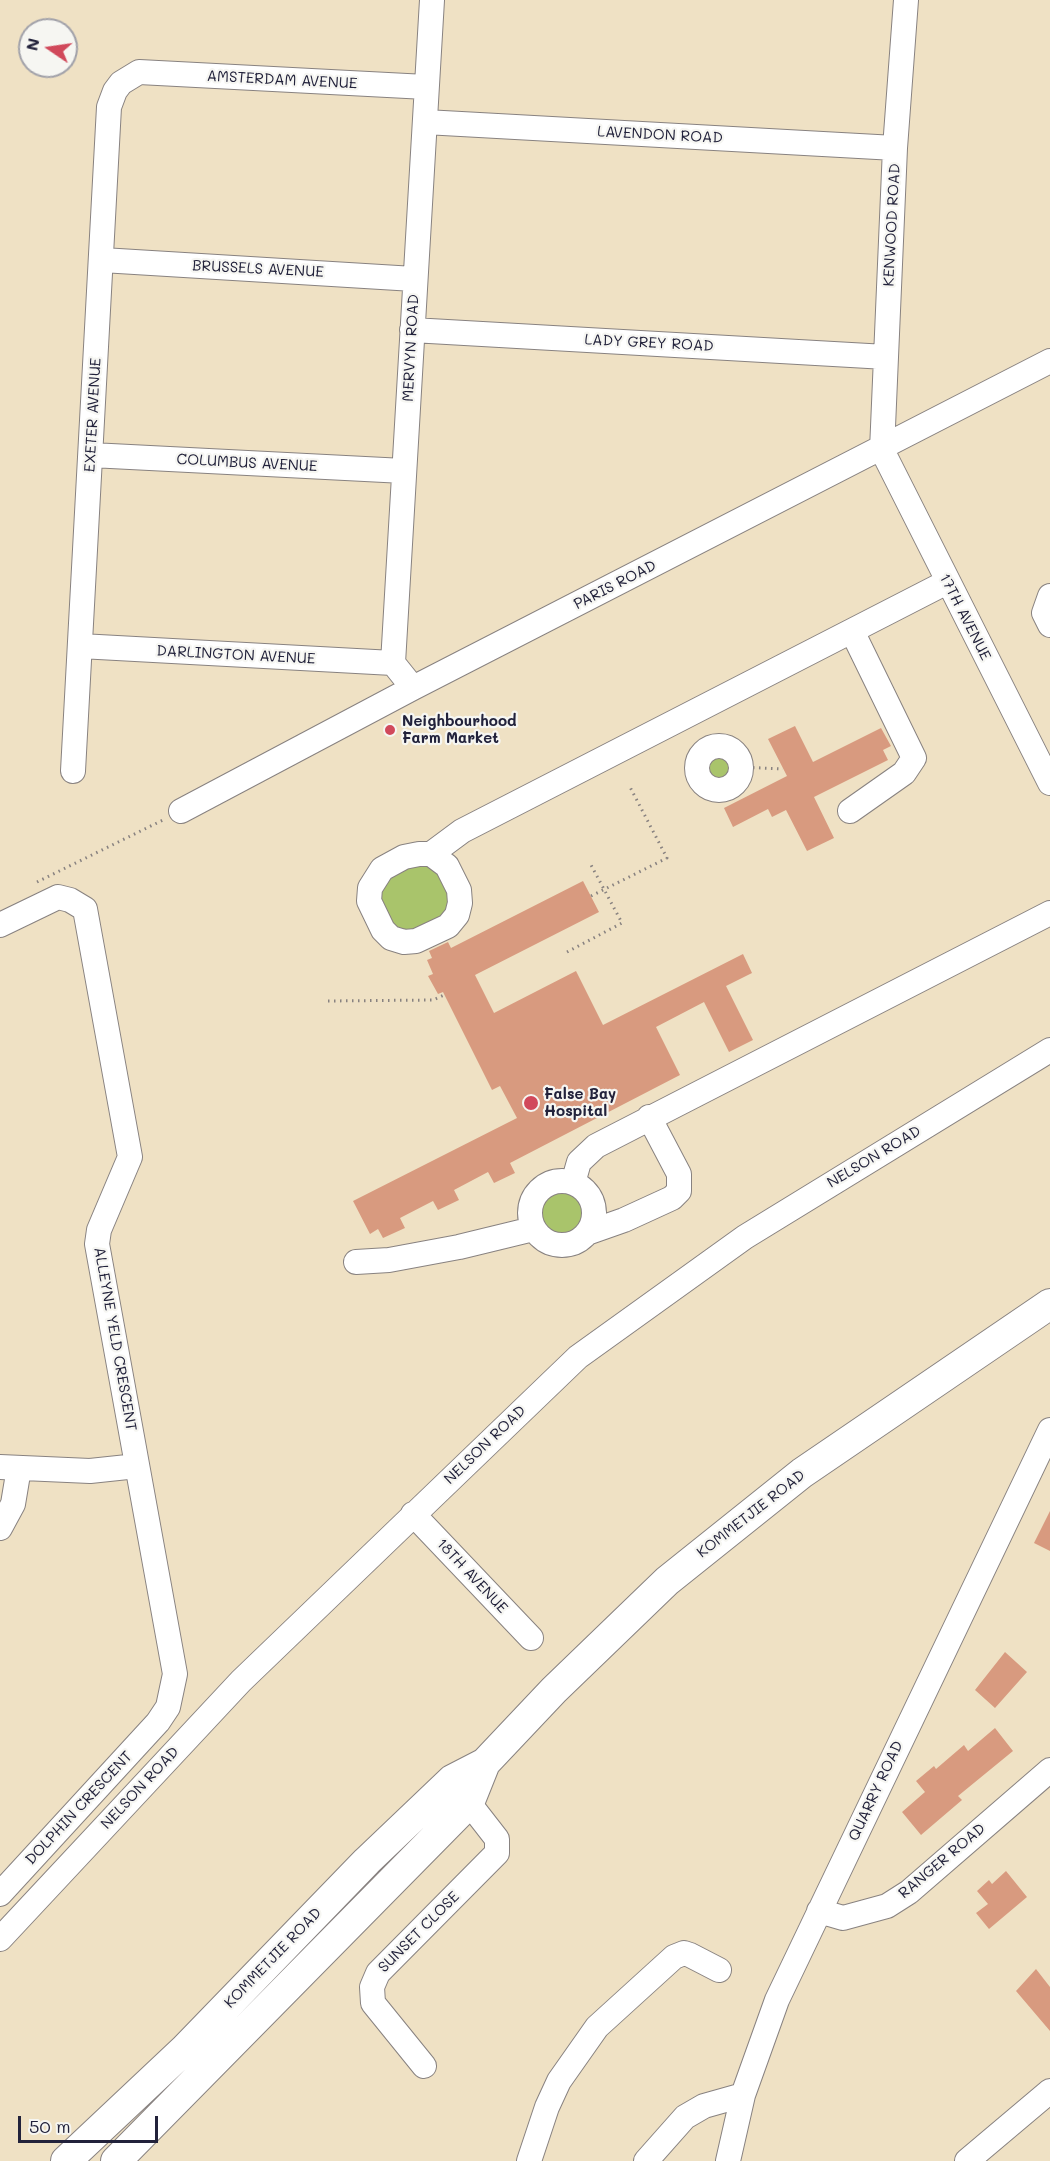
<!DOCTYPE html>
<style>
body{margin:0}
#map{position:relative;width:1050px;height:2161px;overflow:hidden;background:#efe1c4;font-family:Mali,sans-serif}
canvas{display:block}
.north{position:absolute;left:18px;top:18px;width:60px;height:60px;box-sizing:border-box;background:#f6f6f2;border:2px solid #a1a1a9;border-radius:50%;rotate:283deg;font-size:16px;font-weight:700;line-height:24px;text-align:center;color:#22223b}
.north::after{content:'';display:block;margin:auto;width:21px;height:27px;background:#d1495b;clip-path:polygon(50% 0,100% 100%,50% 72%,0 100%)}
.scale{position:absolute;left:18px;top:2116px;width:140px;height:27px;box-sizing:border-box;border:3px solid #22223b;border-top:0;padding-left:8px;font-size:18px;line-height:21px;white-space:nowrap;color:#22223b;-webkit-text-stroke:4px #f6f6f2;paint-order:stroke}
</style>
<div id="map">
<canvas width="1050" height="2161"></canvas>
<div class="north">N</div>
<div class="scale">50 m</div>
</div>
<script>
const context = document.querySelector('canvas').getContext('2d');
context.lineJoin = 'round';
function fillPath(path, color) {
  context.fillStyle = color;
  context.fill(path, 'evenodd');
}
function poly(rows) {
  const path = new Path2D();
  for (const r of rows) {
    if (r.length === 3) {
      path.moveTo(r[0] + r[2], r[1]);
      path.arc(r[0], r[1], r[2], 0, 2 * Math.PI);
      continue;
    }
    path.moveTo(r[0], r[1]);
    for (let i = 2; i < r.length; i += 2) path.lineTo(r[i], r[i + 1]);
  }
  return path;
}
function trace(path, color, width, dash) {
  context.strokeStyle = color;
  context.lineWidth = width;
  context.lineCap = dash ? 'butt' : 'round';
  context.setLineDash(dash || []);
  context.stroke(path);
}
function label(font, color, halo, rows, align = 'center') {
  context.font = font + ' Mali,sans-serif';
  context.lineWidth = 4.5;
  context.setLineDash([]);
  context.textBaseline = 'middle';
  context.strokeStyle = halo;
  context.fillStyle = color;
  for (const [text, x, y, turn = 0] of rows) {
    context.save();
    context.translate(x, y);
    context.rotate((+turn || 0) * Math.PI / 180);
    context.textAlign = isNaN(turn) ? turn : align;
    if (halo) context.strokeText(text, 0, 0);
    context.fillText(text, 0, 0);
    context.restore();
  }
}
const green = poly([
 [719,768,22],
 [431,854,460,903,404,942,370,888],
 [562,1213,32]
]);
const building = poly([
 [795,726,813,762,881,728,891,746,883,750,888,760,814,797,834,838,807,851,786,810,772,817,768,809,733,827,724,808,787,776,768,739],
 [583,881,599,912,475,975,494,1013,576,971,603,1025,743,954,752,973,726,986,753,1040,729,1052,704,1002,656,1027,680,1075,510,1163,515,1173,494,1183,488,1172,454,1190,459,1200,438,1210,433,1201,400,1218,405,1228,383,1238,378,1229,370,1234,353,1201,517,1118,500,1086,492,1090,443,992,438,994,428,976,433,974,427,960,432,958,429,951,448,942,451,948],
 [1050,1511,1050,1551,1034,1543],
 [1005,1652,1027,1672,995,1708,975,1690],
 [995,1728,1013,1751,958,1796,962,1800,921,1835,902,1812,925,1792,916,1781,934,1766,936,1769,964,1745,968,1751],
 [1006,1871,1027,1897,989,1929,976,1913,988,1904,977,1891,989,1880,992,1884],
 [1036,1969,1050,1987,1050,2031,1016,1991]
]);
const path = poly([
 [741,767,783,769],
 [37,882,163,820],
 [591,896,667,858,630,787],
 [567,952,622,923,590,863],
 [328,1001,433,1000,444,995]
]);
const minor = poly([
 [906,0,895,148,882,450,1050,783],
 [425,122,895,148],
 [102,260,414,279],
 [412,330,886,357],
 [91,455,404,471],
 [1050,596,1044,613,1050,625],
 [80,646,393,663],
 [413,688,393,663,432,0],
 [719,768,22],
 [73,771,109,107,115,91,121,83,139,72,426,87],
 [181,811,413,688,1050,361],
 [850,811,904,773,914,758,852,631],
 [419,854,431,854,447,866,459,890,460,903,457,915,448,926,416,941,404,942,391,938,383,930,369,901,370,888,382,869,404,857,419,854],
 [431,854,462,831,947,582],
 [0,925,58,897,70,900,85,909,130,1157,99,1230,97,1244,175,1674,168,1707,158,1722,0,1894],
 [562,1213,32],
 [573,1183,579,1162,596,1146,1050,913],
 [587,1233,624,1220,672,1198,679,1191,679,1174,649,1117],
 [356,1262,389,1260,459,1247,533,1229],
 [0,1467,90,1471,137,1466],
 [413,1514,531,1638],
 [0,1528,13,1504,19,1468],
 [819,1911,843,1918,887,1906,909,1892,1050,1770],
 [0,1939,241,1681,578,1357,745,1237,1050,1050],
 [424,2066,373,2003,372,1987,378,1973,497,1853,497,1839,469,1803],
 [529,2161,547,2107,559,2081,597,2027,674,1957,684,1953,690,1955,719,1970],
 [646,2161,685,2117,704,2106,743,2095],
 [728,2161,743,2095,777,2000,1050,1430],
 [967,2161,1050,2091]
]);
const major = poly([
 [66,2161,185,2049,367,1861,452,1780,485,1763],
 [116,2161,469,1803,485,1763,554,1690,667,1581,802,1473,1050,1304]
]);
const markers = [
 [390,730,6,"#d1495b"],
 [531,1103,8,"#d1495b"]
];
const streetNames = [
 ["AMSTERDAM AVENUE",282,80,3],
 ["LAVENDON ROAD",660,135,3],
 ["KENWOOD ROAD",892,225,-87],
 ["BRUSSELS AVENUE",258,269,3],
 ["LADY GREY ROAD",649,343,3],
 ["MERVYN ROAD",411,348,-87],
 ["EXETER AVENUE",93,415,-87],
 ["COLUMBUS AVENUE",247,463,3],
 ["PARIS ROAD",615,585,-27],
 ["17TH AVENUE",965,617,63],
 ["DARLINGTON AVENUE",236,655,3],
 ["NELSON ROAD",874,1157,-31],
 ["ALLEYNE YELD CRESCENT",115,1339,80],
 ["NELSON ROAD",485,1445,-44],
 ["KOMMETJIE ROAD",751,1514,-38],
 ["18TH AVENUE",472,1576,47],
 ["NELSON ROAD",140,1788,-47],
 ["QUARRY ROAD",876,1791,-65],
 ["DOLPHIN CRESCENT",79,1808,-47],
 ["RANGER ROAD",942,1861,-40],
 ["SUNSET CLOSE",419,1932,-45],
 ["KOMMETJIE ROAD",273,1958,-46]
];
const poiNames = [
 ["Neighbourhood",402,721],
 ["Farm Market",402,738],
 ["False Bay",544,1094],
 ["Hospital",544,1111]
];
fillPath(green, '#a9c46b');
fillPath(building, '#d89a7f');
trace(minor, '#888280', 26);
trace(major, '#888280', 32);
trace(path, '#888280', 3, [1.5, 4.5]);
trace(minor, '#fff', 24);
trace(major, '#fff', 30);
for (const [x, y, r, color] of markers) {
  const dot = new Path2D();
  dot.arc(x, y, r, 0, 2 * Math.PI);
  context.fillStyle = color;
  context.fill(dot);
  trace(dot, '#f6f6f2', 2);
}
label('15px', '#22223b', '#f6f6f2', streetNames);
label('bold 15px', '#22223b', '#f6f6f2', poiNames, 'left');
</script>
